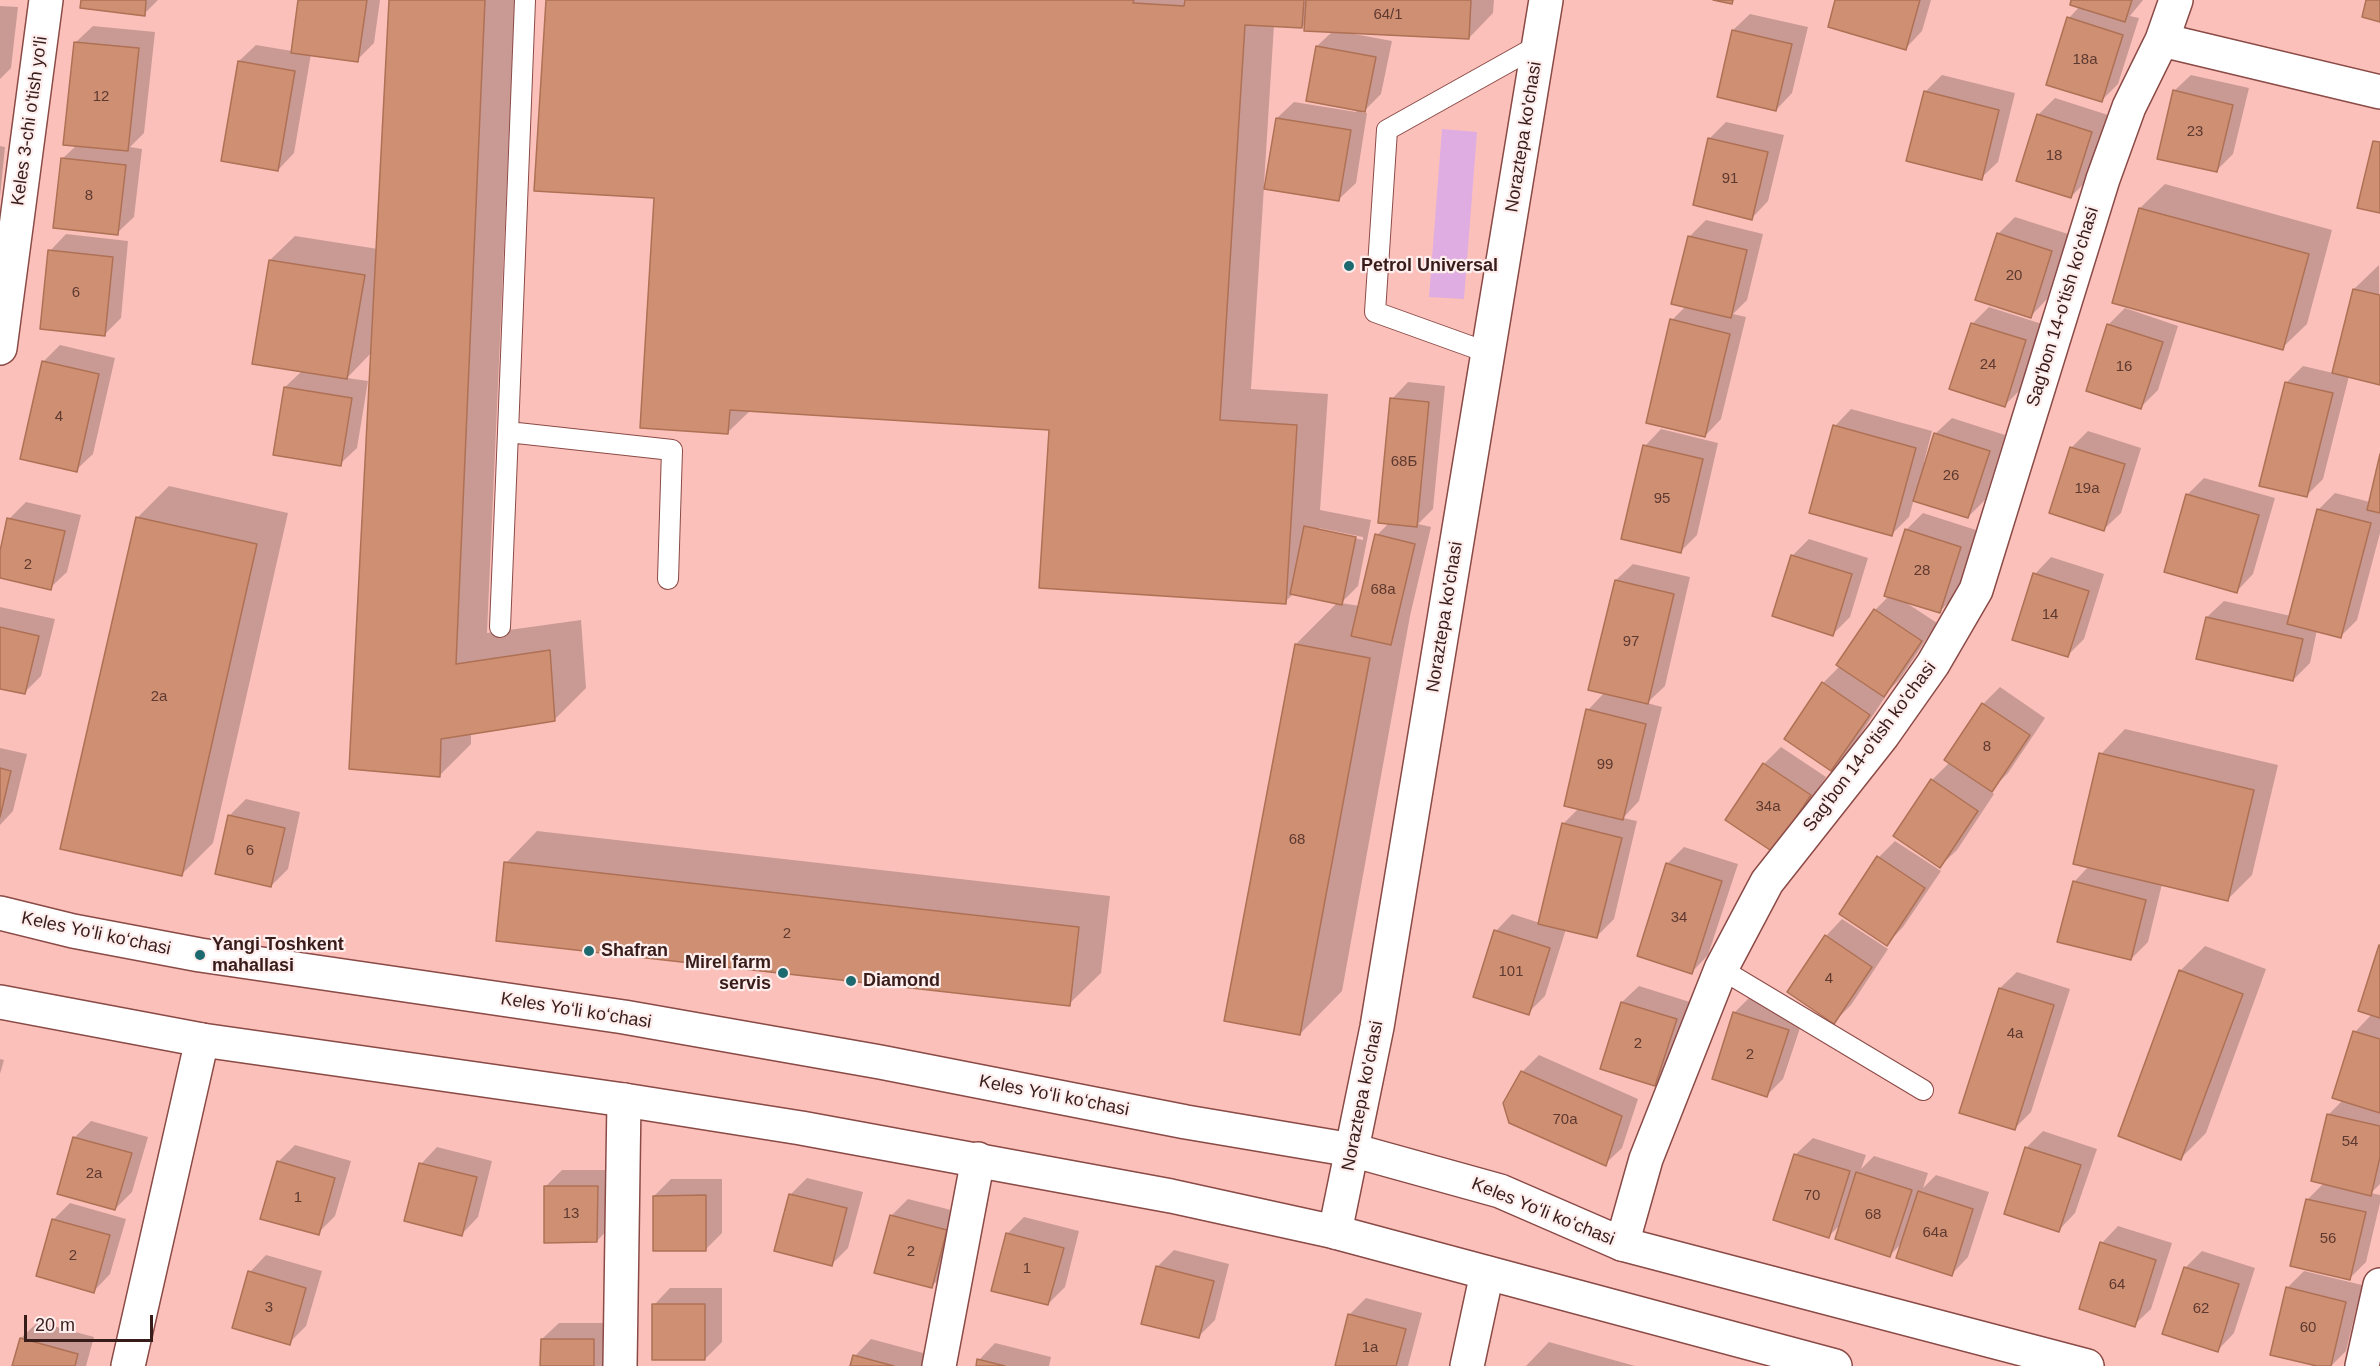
<!DOCTYPE html>
<meta charset="utf-8">
<style>
body{margin:0}
#map{position:relative;width:2380px;height:1366px;overflow:hidden;background:#fcc0ba;font-family:Helvetica,sans-serif}
canvas{display:block}
.scale{position:absolute;left:24px;top:1315px;width:129px;height:27px;box-sizing:border-box;border:3px solid #381c1a;border-top:0;padding-left:8px;font-size:18px;line-height:21px;white-space:nowrap;color:#381c1a;-webkit-text-stroke:4px #fdedec;paint-order:stroke}
</style>
<div id="map">
<canvas width="2380" height="1366"></canvas>
<div class="scale">20 m</div>
</div>
<script>
const context = document.querySelector('canvas').getContext('2d');
context.lineJoin = 'round';
function fillPath(path, color) {
  context.fillStyle = color;
  context.fill(path, 'evenodd');
}
function poly(rows) {
  const path = new Path2D();
  for (const r of rows) {
    path.moveTo(r[0], r[1]);
    for (let i = 2; i < r.length; i += 2) path.lineTo(r[i], r[i + 1]);
  }
  return path;
}
function trace(path, color, width, dash) {
  context.strokeStyle = color;
  context.lineWidth = width;
  context.lineCap = dash ? 'butt' : 'round';
  context.setLineDash(dash || []);
  context.stroke(path);
}
function label(font, color, halo, rows, align = 'center') {
  context.font = font + ' Helvetica,sans-serif';
  context.lineWidth = 4.5;
  context.setLineDash([]);
  context.textBaseline = 'middle';
  context.strokeStyle = halo;
  context.fillStyle = color;
  for (const [text, x, y, turn = 0] of rows) {
    context.save();
    context.translate(x, y);
    context.rotate((+turn || 0) * Math.PI / 180);
    context.textAlign = isNaN(turn) ? turn : align;
    if (halo) context.strokeText(text, 0, 0);
    context.fillText(text, 0, 0);
    context.restore();
  }
}
const green = poly([
 [1442,129,1477,132,1464,299,1429,297]
]);
const shadow = poly([
 [82,0,158,0,144,14],
 [300,0,380,0,374,43,357,60,311,54,294,153,278,170,239,61,256,45,292,51],
 [391,0,515,0,487,633,581,620,586,688,554,720,471,733,471,744,440,775,372,352,347,378,368,381,357,448,340,464,285,387,302,371,270,260,295,236,378,249],
 [547,0,1494,0,1493,13,1469,38,1355,32,1354,34,1392,41,1381,94,1362,113,1367,113,1356,183,1339,199,1264,187,1251,389,1328,394,1320,510,1371,520,1358,586,1341,603,1360,606,1377,535,1389,523,1392,399,1408,382,1445,386,1433,509,1418,524,1431,527,1410,616,1342,991,1300,1034,1296,644,1338,602,1294,593,1285,602,1050,428,751,410,728,432,656,197],
 [1306,23,1333,31,1317,46,1357,109,1356,112,1294,102,1277,118,1266,185,1264,184,1274,25,1302,27],
 [1319,528,1363,537,1363,540,1319,531],
 [1837,0,1931,0,1922,31,1906,48],
 [2073,0,2143,0,2130,16,2139,18,2118,84,2101,101,2069,18,2080,6],
 [0,6,18,7,11,68,0,79],
 [1750,14,1808,27,1792,93,1776,110,1733,30],
 [93,26,155,32,144,133,130,147,142,149,134,217,117,233,62,159,77,145,76,42],
 [1942,75,2015,93,1998,162,1981,178,1925,92],
 [2191,75,2249,88,2233,154,2216,171,2174,91],
 [2055,98,2108,115,2087,180,2071,197,2038,115],
 [1726,122,1784,135,1768,201,1752,218,1709,139],
 [0,146,5,147,0,197],
 [2165,184,2332,230,2307,324,2282,348,2114,302,2140,208],
 [2015,217,2068,234,2047,299,2031,316,1998,234],
 [1706,220,1763,234,1747,300,1733,314,1746,317,1721,419,1705,436,1672,320,1686,306,1689,237],
 [66,234,128,241,121,318,104,335,50,251],
 [2379,265,2380,384,2349,376,2323,479,2306,496,2287,382,2303,366,2333,373,2354,289],
 [1989,307,2042,324,2021,389,2005,405,1972,324],
 [2125,308,2178,326,2158,390,2141,407,2108,325],
 [60,345,115,358,93,454,76,470,43,362],
 [1851,409,1932,431,1924,462,1926,463,1935,434,1952,418,2005,435,1985,500,1968,517,1914,499,1909,517,1892,534,1835,426],
 [1661,429,1718,443,1697,535,1680,552,1645,446],
 [2088,431,2141,448,2121,513,2104,529,2071,448],
 [2380,460,2380,533,2357,620,2341,636,2317,630,2310,663,2293,680,2207,617,2224,601,2291,616,2318,510,2335,493,2370,502],
 [2204,478,2275,498,2253,574,2237,591,2166,571,2188,494],
 [169,486,288,513,213,843,181,875,137,518],
 [26,502,81,515,67,572,50,588,0,577,0,558,9,519],
 [1923,513,1976,530,1956,595,1939,612,1905,602,1937,623,1900,679,1883,696,1885,697,1848,753,1831,769,1823,683,1840,666,1838,665,1875,610,1889,596,1906,530],
 [1809,539,1868,558,1850,617,1833,634,1774,615,1793,555],
 [2051,557,2104,574,2084,639,2067,656,2035,574],
 [1633,564,1690,577,1665,686,1647,703,1662,707,1639,801,1623,818,1637,821,1614,919,1597,936,1566,929,1545,996,1528,1013,1496,931,1512,914,1540,923,1563,824,1579,808,1588,710,1605,692,1616,580],
 [0,607,55,619,41,676,24,693,0,687],
 [2000,687,2045,718,2008,773,1990,791,1994,794,1957,850,1940,866,1932,780,1950,762,1983,704],
 [2125,729,2278,765,2252,875,2228,899,2162,884,2148,942,2131,959,2074,882,2089,866,2101,754],
 [1781,747,1826,777,1789,833,1727,819,1764,764],
 [0,748,27,754,13,811,0,825],
 [246,799,300,812,288,869,271,886,229,816],
 [537,831,1110,896,1101,973,1069,1004,506,863],
 [1895,841,1941,871,1903,927,1887,944,1879,857],
 [1684,847,1738,864,1708,955,1692,972,1667,864],
 [1842,919,1888,949,1851,1005,1834,1022,1826,936],
 [2380,945,2380,1184,2371,1193,2380,1195,2380,1203,2366,1262,2349,1279,2308,1199,2324,1183,2328,1115,2343,1100,2355,1032,2372,1014],
 [2205,946,2266,969,2206,1133,2181,1158,2180,971],
 [2017,972,2070,989,2031,1112,2014,1129,2000,988],
 [1639,986,1693,1003,1671,1068,1655,1085,1601,1068,1622,1002],
 [1751,996,1805,1013,1783,1079,1767,1095,1734,1013],
 [1539,1055,1638,1099,1622,1148,1605,1164,1522,1072],
 [0,1059,4,1060,0,1074],
 [91,1121,148,1137,132,1192,115,1209,74,1138],
 [2043,1131,2097,1149,2075,1213,2059,1230,2026,1148],
 [1813,1138,1866,1155,1861,1169,1874,1156,1928,1173,1923,1188,1936,1175,1989,1192,1968,1257,1952,1274,1903,1242,1890,1255,1841,1224,1829,1236,1775,1219,1796,1154],
 [295,1145,351,1161,335,1216,318,1233,278,1162],
 [437,1147,492,1161,478,1217,462,1234,421,1164],
 [562,1170,614,1170,613,1224,597,1241,545,1187],
 [807,1178,863,1192,848,1248,831,1265,790,1195],
 [671,1179,722,1179,722,1233,705,1250,654,1196],
 [908,1199,963,1213,948,1270,932,1286,891,1216],
 [70,1203,126,1219,110,1274,94,1291,53,1220],
 [1024,1217,1079,1231,1065,1287,1048,1304,1007,1234],
 [2118,1226,2172,1243,2151,1309,2134,1325,2102,1243],
 [1174,1250,1229,1264,1215,1320,1198,1337,1157,1267],
 [2202,1251,2255,1268,2234,1333,2218,1350,2185,1268],
 [266,1255,322,1271,306,1326,289,1343,250,1272],
 [2304,1271,2362,1285,2346,1351,2331,1366,2324,1366,2287,1288],
 [670,1288,722,1288,722,1342,705,1359,654,1305],
 [1366,1298,1422,1313,1408,1366,1336,1366,1349,1315],
 [38,1322,94,1337,86,1366,14,1366,21,1338],
 [559,1323,610,1323,610,1366,542,1366,542,1339],
 [871,1339,927,1354,923,1366,852,1366,855,1356],
 [1549,1342,1635,1366,1526,1366],
 [995,1343,1051,1357,1049,1366,977,1366,979,1360]
]);
const building = poly([
 [81,0,146,0,145,16,80,8,81,0],
 [298,0,367,0,358,62,291,53,298,0],
 [389,0,485,0,456,664,550,650,555,721,441,739,440,777,349,769,389,0],
 [546,0,1134,0,1133,3,1184,6,1185,0,1304,0,1302,28,1245,25,1220,420,1297,425,1286,604,1039,588,1049,430,730,410,728,434,640,428,654,198,534,191,546,0],
 [1306,0,1471,0,1469,39,1304,31,1306,0],
 [1713,0,1733,0,1732,4,1713,0],
 [1835,0,1920,0,1906,50,1828,27,1835,0],
 [2071,0,2132,0,2125,22,2070,5,2071,0],
 [2366,0,2380,0,2380,22,2362,17,2366,0],
 [2067,17,2123,35,2102,102,2046,85,2067,17],
 [1732,30,1792,44,1776,111,1717,97,1732,30],
 [74,42,139,48,128,151,63,145,74,42],
 [1316,46,1376,57,1365,112,1306,101,1316,46],
 [238,61,295,71,278,171,221,161,238,61],
 [2173,90,2233,105,2217,172,2157,159,2173,90],
 [1924,91,1999,110,1982,180,1906,161,1924,91],
 [2037,114,2092,132,2071,198,2016,181,2037,114],
 [1276,118,1351,130,1339,201,1264,189,1276,118],
 [1708,138,1768,152,1752,220,1693,205,1708,138],
 [2373,141,2380,142,2380,213,2357,208,2373,141],
 [61,158,126,165,118,235,53,228,61,158],
 [2139,208,2309,254,2283,350,2112,303,2139,208],
 [1997,233,2052,251,2031,318,1975,300,1997,233],
 [1688,236,1747,250,1731,318,1671,304,1688,236],
 [48,250,113,257,105,336,40,329,48,250],
 [269,260,365,275,347,379,252,364,269,260],
 [2353,289,2380,295,2380,385,2332,373,2353,289],
 [1670,319,1730,334,1705,437,1646,423,1670,319],
 [1971,323,2026,340,2005,407,1949,389,1971,323],
 [2107,324,2163,342,2141,409,2086,391,2107,324],
 [42,361,99,374,77,472,20,459,42,361],
 [2285,382,2333,393,2307,497,2259,486,2285,382],
 [284,387,352,398,341,466,273,455,284,387],
 [1390,398,1429,402,1417,527,1378,523,1390,398],
 [1833,425,1916,448,1892,536,1809,513,1833,425],
 [1934,433,1990,451,1968,518,1913,501,1934,433],
 [1643,445,1703,459,1681,553,1621,539,1643,445],
 [2070,447,2125,464,2104,531,2049,513,2070,447],
 [2380,454,2380,513,2367,510,2380,454],
 [2186,494,2259,515,2237,593,2164,572,2186,494],
 [2317,509,2371,523,2341,638,2287,624,2317,509],
 [136,517,257,544,182,876,60,849,136,517],
 [7,518,65,531,51,590,0,578,0,551,7,518],
 [1304,526,1356,537,1342,605,1290,594,1304,526],
 [1905,529,1961,547,1940,613,1884,596,1905,529],
 [1375,534,1415,544,1391,645,1351,636,1375,534],
 [1791,555,1852,574,1833,636,1772,616,1791,555],
 [2033,573,2089,591,2068,657,2012,640,2033,573],
 [1615,580,1674,594,1648,704,1588,690,1615,580],
 [1874,609,1922,641,1884,697,1836,665,1874,609],
 [2206,617,2303,639,2293,681,2196,659,2206,617],
 [0,627,39,636,25,694,0,689,0,627],
 [1295,644,1370,658,1300,1035,1224,1021,1295,644],
 [1822,682,1870,715,1831,771,1784,739,1822,682],
 [1982,703,2030,735,1992,792,1944,760,1982,703],
 [1586,709,1646,724,1623,820,1564,806,1586,709],
 [2099,753,2254,790,2228,901,2073,864,2099,753],
 [1763,763,1811,795,1773,852,1725,820,1763,763],
 [0,768,11,771,0,817,0,768],
 [1931,779,1978,811,1940,868,1893,836,1931,779],
 [228,815,285,828,271,887,215,874,228,815],
 [1562,823,1622,838,1597,938,1538,924,1562,823],
 [1877,856,1925,888,1887,946,1839,914,1877,856],
 [504,862,1079,927,1070,1006,496,941,504,862],
 [1666,863,1722,881,1692,974,1637,956,1666,863],
 [2073,881,2146,900,2131,960,2057,942,2073,881],
 [1494,930,1550,948,1529,1015,1473,997,1494,930],
 [1825,935,1872,967,1834,1024,1787,992,1825,935],
 [2379,945,2380,945,2380,1018,2358,1011,2379,945],
 [2179,970,2243,994,2181,1160,2118,1136,2179,970],
 [1999,988,2054,1005,2015,1130,1959,1113,1999,988],
 [1621,1002,1677,1019,1655,1086,1600,1069,1621,1002],
 [1733,1012,1789,1030,1767,1097,1712,1079,1733,1012],
 [2353,1031,2380,1039,2380,1113,2332,1098,2353,1031],
 [1521,1071,1622,1116,1606,1166,1509,1123,1503,1103,1521,1071],
 [2327,1114,2380,1126,2380,1157,2371,1196,2311,1181,2327,1114],
 [73,1137,132,1153,115,1210,57,1194,73,1137],
 [2025,1147,2081,1165,2059,1232,2004,1214,2025,1147],
 [1794,1154,1850,1171,1829,1238,1773,1220,1794,1154],
 [277,1161,335,1178,319,1235,260,1219,277,1161],
 [419,1163,477,1177,462,1236,404,1221,419,1163],
 [1856,1172,1912,1190,1890,1257,1835,1239,1856,1172],
 [544,1186,598,1186,597,1242,544,1243,544,1186],
 [1918,1191,1973,1209,1952,1276,1896,1258,1918,1191],
 [789,1194,847,1208,832,1266,774,1251,789,1194],
 [706,1195,706,1251,653,1251,653,1196,706,1195],
 [2306,1199,2366,1212,2350,1280,2290,1266,2306,1199],
 [890,1215,947,1230,932,1288,874,1273,890,1215],
 [52,1219,110,1235,94,1293,36,1276,52,1219],
 [1006,1233,1064,1248,1048,1305,991,1291,1006,1233],
 [2100,1242,2156,1260,2135,1327,2079,1309,2100,1242],
 [1156,1266,1214,1281,1199,1338,1141,1324,1156,1266],
 [2184,1267,2239,1284,2218,1352,2162,1334,2184,1267],
 [248,1271,306,1288,290,1345,232,1328,248,1271],
 [2286,1287,2346,1302,2331,1366,2317,1366,2270,1355,2286,1287],
 [652,1304,705,1304,705,1360,652,1360,652,1304],
 [1348,1314,1406,1329,1396,1366,1335,1366,1348,1314],
 [20,1338,78,1354,75,1366,12,1366,20,1338],
 [541,1339,594,1339,594,1366,540,1366,541,1339],
 [853,1355,894,1366,850,1366,853,1355],
 [977,1359,1005,1366,976,1366,977,1359]
]);
const service = poly([
 [1489,353,1375,312,1387,130,1539,45],
 [508,432,525,0],
 [500,627,508,432,672,450,668,579],
 [1721,969,1923,1090]
]);
const minor = poly([
 [2162,40,2380,92],
 [0,348,46,0],
 [1622,1244,1646,1159,1721,969,1767,882,1883,735,1933,664,1976,590,2103,179,2129,107,2162,40,2176,0],
 [128,1366,202,1040],
 [620,1366,624,1100],
 [939,1366,978,1159],
 [1467,1366,1487,1273],
 [2362,1366,2380,1285]
]);
const secondary = poly([
 [1335,1232,1377,1027,1546,0]
]);
const primary = poly([
 [0,913,73,931,200,955,624,1017,880,1062,1186,1122,1352,1150,1500,1191,1622,1244,2087,1366],
 [0,1002,202,1040,624,1100,801,1128,1171,1196,1335,1232,1835,1366]
]);
const markers = [
 [1349,266,6,"#1d6970"],
 [589,951,6,"#1d6970"],
 [200,955,6,"#1d6970"],
 [783,973,6,"#1d6970"],
 [851,981,6,"#1d6970"]
];
const numberNames = [
 ["64/1",1388,15],
 ["18a",2085,60],
 ["12",101,97],
 ["23",2195,132],
 ["18",2054,156],
 ["91",1730,179],
 ["8",89,196],
 ["20",2014,276],
 ["6",76,293],
 ["24",1988,365],
 ["16",2124,367],
 ["4",59,417],
 ["68Б",1404,462],
 ["26",1951,476],
 ["19a",2087,489],
 ["95",1662,499],
 ["2",28,565],
 ["28",1922,571],
 ["68а",1383,590],
 ["14",2050,615],
 ["97",1631,642],
 ["2a",159,697],
 ["8",1987,747],
 ["99",1605,765],
 ["34a",1768,807],
 ["68",1297,840],
 ["6",250,851],
 ["34",1679,918],
 ["2",787,934],
 ["101",1511,972],
 ["4",1829,979],
 ["4a",2015,1034],
 ["2",1638,1044],
 ["2",1750,1055],
 ["70a",1565,1120],
 ["54",2350,1142],
 ["2a",94,1174],
 ["70",1812,1196],
 ["1",298,1198],
 ["13",571,1214],
 ["68",1873,1215],
 ["64a",1935,1233],
 ["56",2328,1239],
 ["2",911,1252],
 ["2",73,1256],
 ["1",1027,1269],
 ["64",2117,1285],
 ["3",269,1308],
 ["62",2201,1309],
 ["60",2308,1328],
 ["1a",1370,1348]
];
const streetNames = [
 ["Keles 3-chi o'tish yo'li",30,121,-82],
 ["Noraztepa ko'chasi",1524,137,-81],
 ["Sag'bon 14-o'tish ko'chasi",2063,307,-73],
 ["Noraztepa ko'chasi",1445,617,-81],
 ["Sag'bon 14-o'tish ko'chasi",1870,747,-53],
 ["Keles Yoʻli koʻchasi",96,934,12],
 ["Keles Yoʻli koʻchasi",576,1011,9],
 ["Keles Yoʻli koʻchasi",1054,1096,11],
 ["Noraztepa ko'chasi",1363,1096,-79],
 ["Keles Yoʻli koʻchasi",1543,1212,22]
];
const poiNames = [
 ["Petrol Universal",1361,266],
 ["Yangi Toshkent",212,945],
 ["mahallasi",212,966],
 ["Shafran",601,951],
 ["Mirel farm",771,963,"right"],
 ["servis",771,984,"right"],
 ["Diamond",863,981]
];
fillPath(green, '#e0ade2');
fillPath(shadow, '#0003');
fillPath(building, '#cf8f73');
trace(building, '#ae7155', 1.5);
trace(service, '#8a4a46', 22);
trace(minor, '#8a4a46', 36);
trace(secondary, '#8a4a46', 36);
trace(primary, '#8a4a46', 36);
trace(service, '#fff', 20);
trace(minor, '#fff', 33);
trace(secondary, '#fff', 33);
trace(primary, '#fff', 33);
for (const [x, y, r, color] of markers) {
  const dot = new Path2D();
  dot.arc(x, y, r, 0, 2 * Math.PI);
  context.fillStyle = color;
  context.fill(dot);
  trace(dot, '#fdedec', 2);
}
label('15px', '#5e3930', null, numberNames);
label('18px', '#381c1a', '#fdedec', streetNames);
label('bold 18px', '#381c1a', '#fdedec', poiNames, 'left');
</script>
